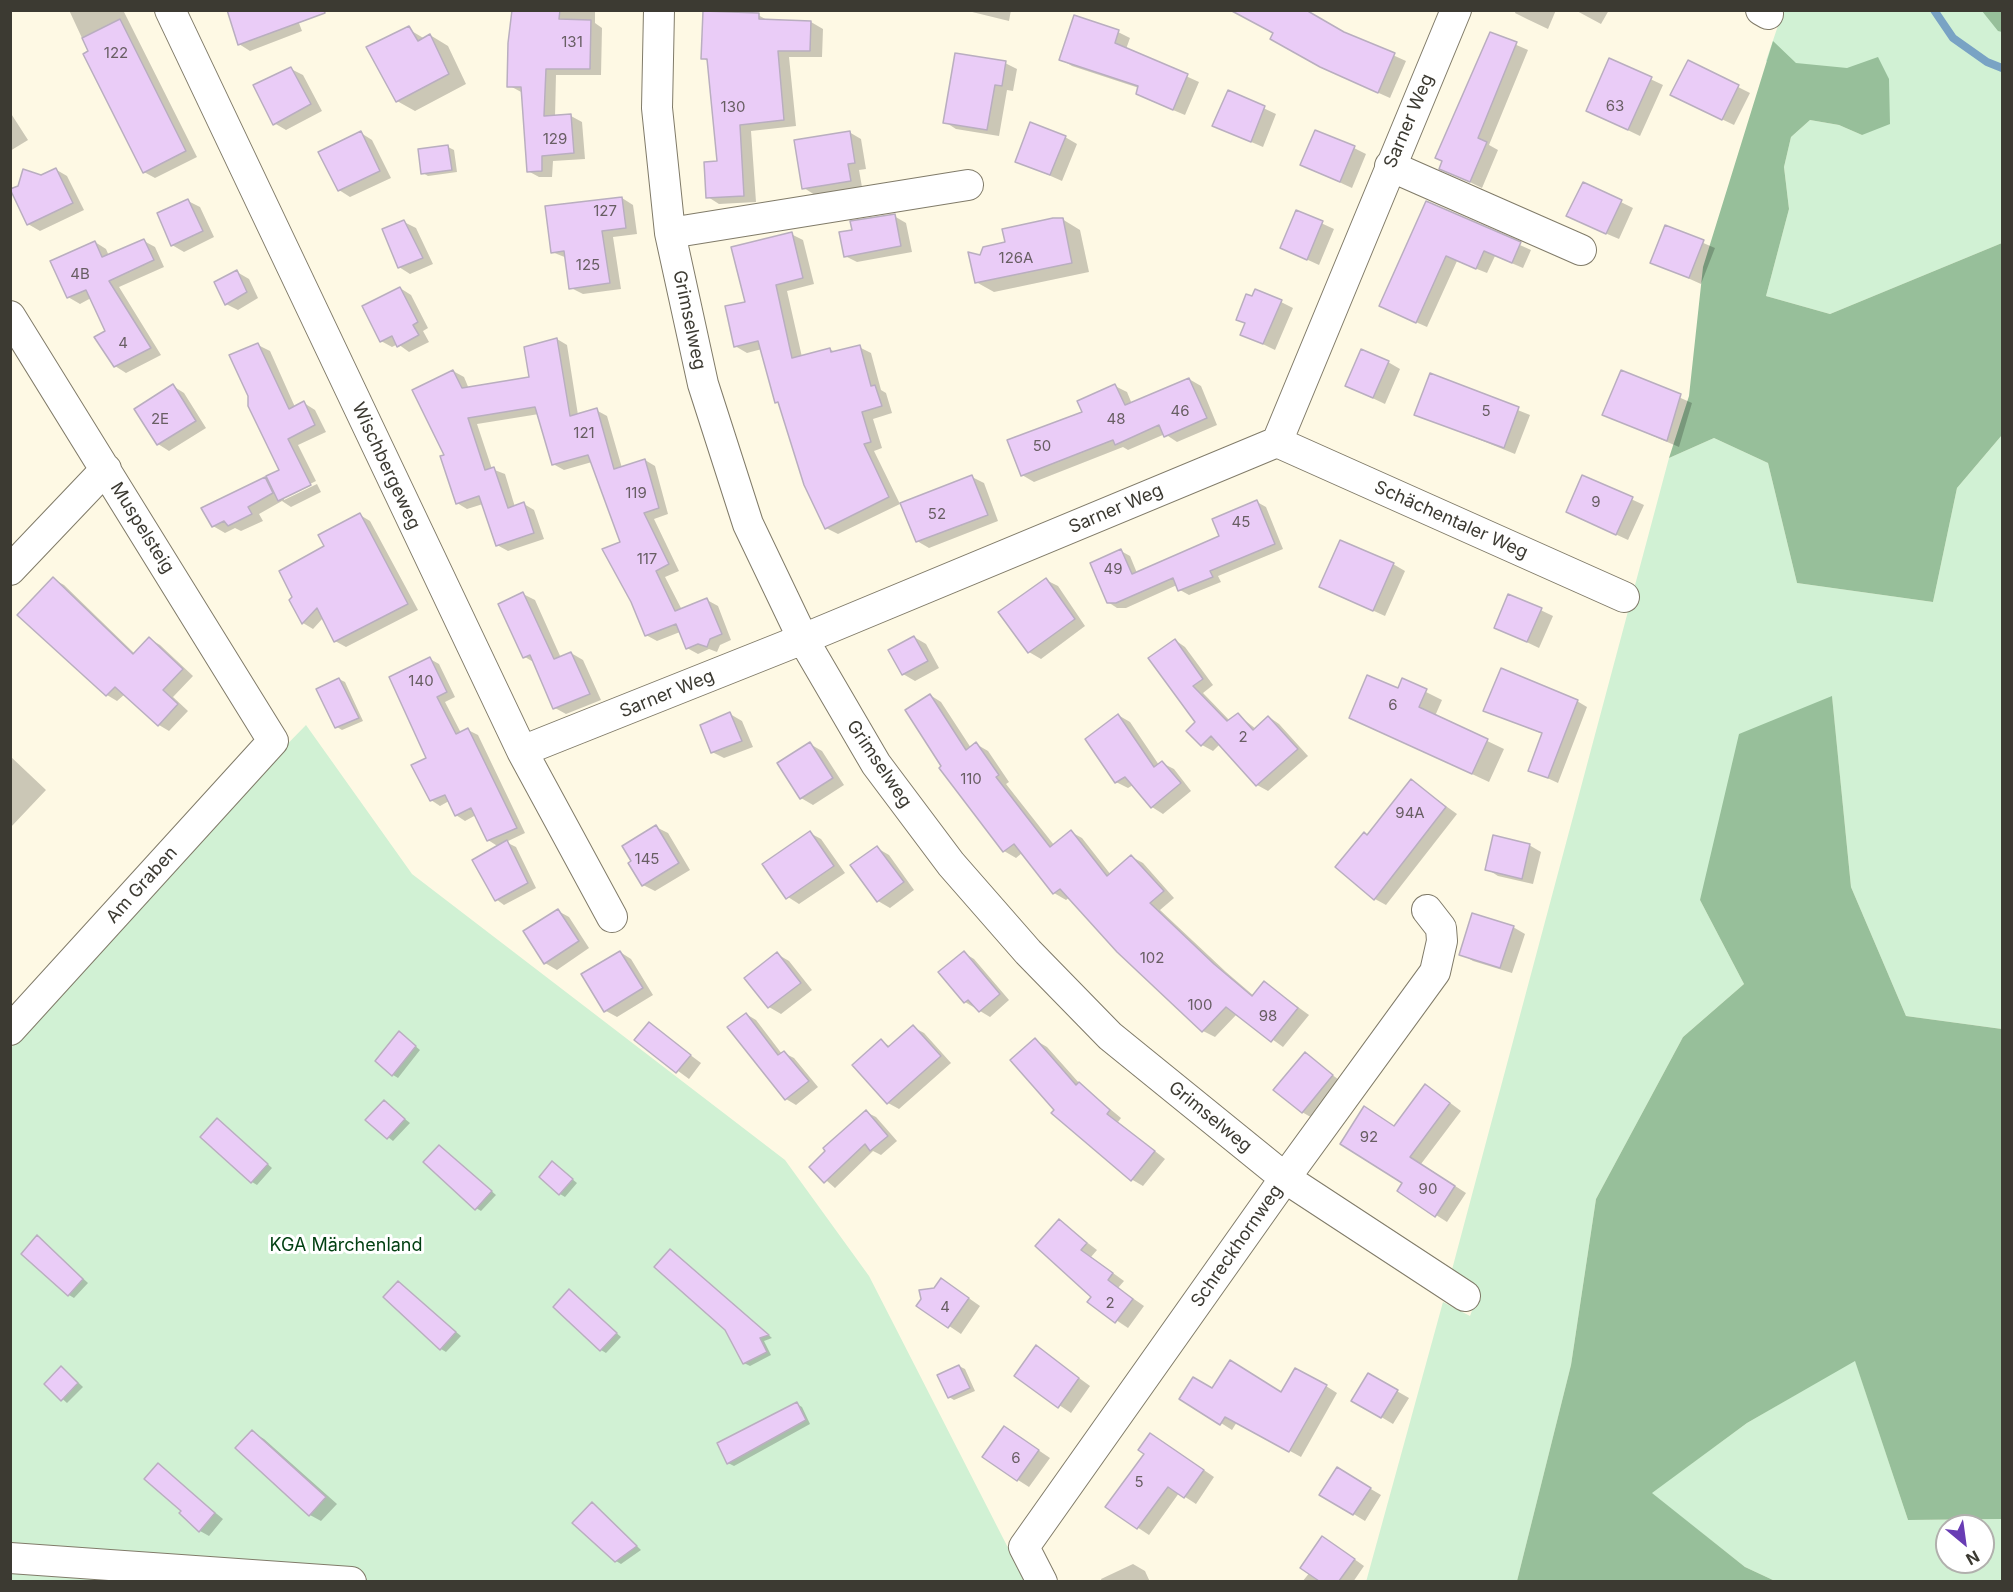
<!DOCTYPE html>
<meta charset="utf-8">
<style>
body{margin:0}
#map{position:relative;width:2013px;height:1592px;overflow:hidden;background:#fef9e4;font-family:Inter,sans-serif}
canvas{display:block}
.frame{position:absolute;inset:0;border:12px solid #3c3a32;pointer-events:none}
.north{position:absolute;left:1935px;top:1514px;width:60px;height:60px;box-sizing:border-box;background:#fff;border:2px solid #b1b0ad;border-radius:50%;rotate:151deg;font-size:16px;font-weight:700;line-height:24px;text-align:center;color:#3c3a32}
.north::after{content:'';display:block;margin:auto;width:21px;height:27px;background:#683cb4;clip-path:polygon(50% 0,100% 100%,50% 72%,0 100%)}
</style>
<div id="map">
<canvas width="2013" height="1592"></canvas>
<div class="frame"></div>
<div class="north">N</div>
</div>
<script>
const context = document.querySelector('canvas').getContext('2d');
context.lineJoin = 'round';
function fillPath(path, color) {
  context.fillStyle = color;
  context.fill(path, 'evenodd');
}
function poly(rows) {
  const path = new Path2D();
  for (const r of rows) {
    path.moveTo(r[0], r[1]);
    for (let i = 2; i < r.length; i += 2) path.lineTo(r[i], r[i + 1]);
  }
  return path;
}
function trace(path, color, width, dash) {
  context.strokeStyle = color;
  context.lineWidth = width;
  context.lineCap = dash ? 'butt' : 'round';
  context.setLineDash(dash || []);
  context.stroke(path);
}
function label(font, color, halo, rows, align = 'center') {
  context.font = font + ' Inter,sans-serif';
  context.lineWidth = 6;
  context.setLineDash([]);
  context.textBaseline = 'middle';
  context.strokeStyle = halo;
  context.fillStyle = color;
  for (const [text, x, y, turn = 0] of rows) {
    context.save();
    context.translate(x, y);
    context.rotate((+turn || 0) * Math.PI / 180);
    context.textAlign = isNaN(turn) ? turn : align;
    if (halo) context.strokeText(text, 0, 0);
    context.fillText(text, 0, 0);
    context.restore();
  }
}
const green = poly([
 [1783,11,2002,11,2002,243,1830,314,1766,296,1789,209,1784,167,1791,137,1810,120,1839,125,1862,135,1888,98,1889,89,1766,61],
 [2002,435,2002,1029,1906,1016,1851,887,1832,697,1700,900,1744,984,1683,1037,1596,1199,1571,1365,1517,1581,1366,1582,1443,1302,1470,1316,1479,1292,1450,1277,1669,458,1714,438,1768,463,1797,583,1933,602,1957,488],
 [306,725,412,874,785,1160,869,1276,1025,1581,11,1582,11,1048,265,767],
 [1855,1360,1908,1520,2002,1519,2002,1581,1775,1581,1745,1567,1651,1493,1747,1423],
 [1947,1526,1983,1526,1983,1562,1947,1562]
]);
const forest = poly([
 [1982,11,2002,11,2002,32,1998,31],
 [1773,41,1796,63,1847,68,1878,57,1889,79,1890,124,1862,135,1839,125,1810,120,1791,137,1784,167,1789,209,1766,296,1830,314,2002,243,2002,435,1957,488,1933,602,1797,583,1768,463,1714,438,1669,458,1689,396,1703,267],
 [1832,696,1851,887,1906,1016,2002,1029,2002,1519,1908,1520,1855,1361,1747,1423,1652,1493,1745,1567,1775,1581,1517,1581,1571,1365,1596,1199,1683,1037,1744,984,1700,900,1739,734]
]);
const shadow = poly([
 [69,10,123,10,197,157,155,178,144,172],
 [294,10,302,31,250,51,239,44],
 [529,10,595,10,595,23,602,28,601,75,556,75,555,117,571,116,582,122,585,159,553,161,552,177,539,177,528,171,523,93,510,86],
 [964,10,1011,10,1009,21],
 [1516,10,1556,10,1548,29,1527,19,1515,13],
 [1575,10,1609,10,1601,24],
 [758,15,769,21,811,22,823,29,822,57,789,57,796,126,751,131,756,202,719,204,708,197,719,163,709,62,703,58],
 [410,30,425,39,430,35,448,46,466,84,415,111,397,101],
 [1118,32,1130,38,1126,49,1199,82,1185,115,1149,100,1139,88,1072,66,1060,59],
 [1344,33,1406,61,1390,98,1334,73],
 [1491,34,1528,50,1489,145,1498,150,1482,188,1441,168],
 [1610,60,1663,85,1640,136,1588,111],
 [1688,62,1750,93,1734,125,1684,101],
 [1005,63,1017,69,1013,91,1007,90,999,136,956,129,945,122],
 [291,69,303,75,322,111,286,130,274,123],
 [1229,92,1276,114,1263,147,1214,126],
 [10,112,28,140,10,151],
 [849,132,861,139,866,169,859,170,862,187,815,195,804,188],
 [361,133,372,140,391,178,350,197,339,190],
 [1065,137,1077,144,1062,181,1017,161],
 [448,147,454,150,457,172,428,176,423,173],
 [1354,148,1366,154,1352,188,1302,165],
 [55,169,67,176,84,210,40,231,28,224,41,176],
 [1584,184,1633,208,1619,239,1579,222],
 [622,198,633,205,637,234,613,237,621,289,583,294,571,288,567,258,552,252],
 [188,201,200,207,214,237,184,252,172,245],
 [1426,203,1531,250,1523,268,1495,256,1487,273,1457,261,1427,327,1391,311],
 [1297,212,1334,229,1319,265,1282,248],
 [894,216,906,223,912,252,857,262,845,256,854,231],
 [1062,219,1080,230,1089,272,994,292,976,282,981,257],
 [404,222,416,228,433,264,410,274,399,267],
 [1666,227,1715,248,1701,284,1652,262],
 [791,234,803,240,814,284,787,291,802,357,830,349,836,353,859,347,871,353,881,390,886,393,892,413,873,419,882,448,874,451,900,504,838,534,826,528,781,405,776,402,762,349,747,353,735,346,747,303],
 [144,241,155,247,164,267,119,287,161,355,126,373,115,366,107,332,91,298,80,304,68,297,95,242,106,249,109,256],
 [237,272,249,279,258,298,238,310,226,304],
 [400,288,411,295,428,328,423,331,429,342,409,352,398,344,392,347,381,341],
 [1253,298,1281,302,1293,308,1275,350,1242,334,1246,324,1238,319],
 [557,339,567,345,578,415,596,410,607,416,622,468,645,460,655,466,668,514,654,519,679,571,665,577,682,610,707,600,718,606,731,640,720,645,717,652,709,649,698,654,687,648,680,632,657,641,646,635,622,542,592,462,564,470,553,464,539,414,477,424,492,469,505,474,515,507,524,504,534,510,544,539,508,551,497,545,483,504,467,509,457,503,446,455,453,371,464,377,469,389,530,378],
 [258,345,270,351,295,407,304,403,315,410,326,432,298,445,316,481,284,497,284,500,317,484,321,492,291,507,282,501,259,514,263,521,241,531,235,528,225,533,213,526,265,479,271,482,281,471],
 [1388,362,1400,369,1385,404,1347,386],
 [1622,372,1692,403,1679,447,1604,415],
 [1431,375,1530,415,1515,454,1416,414],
 [1189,379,1201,386,1217,425,1177,442,1165,434,1128,450,1123,447,1034,482,1022,475,1115,386,1127,392,1132,404],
 [173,386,184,393,206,428,169,451,158,444],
 [972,477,984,483,998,521,929,548,917,541],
 [1583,477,1644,505,1628,540,1568,512],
 [1257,502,1266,507,1283,549,1218,576,1221,582,1189,595,1180,590,1177,585,1126,608,1117,608,1108,602,1121,551,1130,556,1137,573,1221,537],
 [360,515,370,521,418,610,346,647,335,641,323,618,313,629,303,623,291,600,326,547],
 [1393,564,1405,571,1385,616,1321,587],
 [53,579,64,585,135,654,150,639,160,645,193,676,173,697,188,711,169,731,159,725,125,694,117,701,107,695],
 [1046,580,1058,586,1085,626,1041,659,1029,652],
 [523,594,535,600,561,658,571,653,583,660,601,700,566,714,555,708,535,663,525,657],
 [1509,595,1553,616,1539,648,1495,627],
 [914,637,926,644,939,668,915,681,903,674],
 [1175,640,1185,647,1213,685,1203,693,1230,721,1238,715,1256,729,1269,717,1279,724,1308,756,1268,791,1257,785,1220,744,1213,751,1202,745],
 [430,659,439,664,455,697,445,702,461,733,468,730,478,735,525,833,506,842,516,847,536,888,504,905,496,899,499,847,488,840,476,815,465,821,456,815,449,801,440,806,431,800,428,759],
 [339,679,345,682,363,721,342,730,337,727],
 [1402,680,1442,700,1435,716,1504,749,1489,782,1350,717,1398,690],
 [930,695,941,702,971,748,976,744,988,751,1009,782,1006,784,1054,845,1071,832,1082,838,1111,875,1132,857,1143,863,1174,898,1160,910,1226,972,1254,996,1265,983,1309,1015,1283,1047,1237,1014,1215,1037,1203,1031,1070,897,1066,900,1054,893,1022,853,1016,858,1004,851,941,769,944,767],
 [1577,701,1587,707,1558,783,1530,770,1543,734,1485,711],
 [730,714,742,721,753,747,724,758,712,752],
 [1118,715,1130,722,1159,765,1162,763,1174,769,1191,791,1163,814,1152,807,1133,785,1128,788,1116,782],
 [810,744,822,751,844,785,813,805,801,798,779,764],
 [10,756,46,790,10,828],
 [1411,781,1457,814,1386,905,1375,899,1368,836],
 [656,827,668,833,690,870,655,891,643,885],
 [810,833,821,839,845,873,799,904,788,897],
 [1529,845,1541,852,1533,884,1498,876,1487,869],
 [877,848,889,855,914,890,890,908,878,901],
 [558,911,569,917,589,948,557,970,545,963],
 [1513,927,1525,934,1512,973,1473,961,1461,954],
 [620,952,631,959,653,995,617,1017,606,1011],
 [964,953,974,959,1009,1000,990,1017,965,1002],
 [777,954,789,961,812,990,781,1014,769,1007],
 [746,1014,756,1020,782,1054,784,1053,794,1058,818,1087,796,1105,786,1099],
 [649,1024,701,1063,689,1079,636,1040],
 [913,1027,924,1033,951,1063,899,1109,888,1103,881,1041,891,1047],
 [400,1033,420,1050,398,1078,393,1075],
 [1035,1040,1047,1047,1080,1084,1121,1118,1118,1122,1165,1159,1143,1186,1131,1179,1056,1110],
 [1305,1054,1343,1083,1314,1119,1302,1112],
 [1437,1093,1461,1111,1421,1164,1466,1193,1447,1222,1436,1215,1404,1183,1395,1127],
 [384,1102,410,1123,393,1141,388,1137],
 [866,1112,876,1117,897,1141,881,1155,873,1151,835,1188,811,1167],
 [222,1123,272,1168,257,1185,252,1182],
 [439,1146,496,1195,481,1211,476,1208],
 [553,1163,577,1183,565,1197,560,1194],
 [1059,1221,1097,1250,1091,1257,1124,1281,1118,1288,1144,1306,1128,1328,1089,1302,1093,1297],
 [38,1237,88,1283,74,1298,69,1295],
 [675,1254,772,1338,764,1341,771,1355,750,1366,744,1363,726,1329],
 [398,1283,461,1336,446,1352,441,1349],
 [953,1287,980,1306,961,1334,918,1305],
 [569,1291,621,1337,606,1353,601,1350],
 [1037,1347,1090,1386,1071,1413,1016,1376],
 [959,1366,965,1369,975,1391,954,1400,949,1397],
 [66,1371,83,1387,67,1403,46,1384],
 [1369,1375,1409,1398,1393,1424,1353,1400],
 [1326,1386,1337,1393,1301,1457,1237,1422,1232,1430,1221,1423,1212,1390,1282,1394],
 [797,1404,802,1407,810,1424,734,1466,728,1463],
 [252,1432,264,1439,337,1504,321,1521,310,1515],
 [1016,1435,1050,1458,1029,1487,1018,1480],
 [1162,1441,1214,1477,1196,1504,1179,1493,1149,1535,1107,1507],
 [158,1465,223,1519,209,1536,200,1531,183,1511],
 [1337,1469,1381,1495,1365,1521,1321,1494],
 [597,1507,641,1550,621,1564,616,1561],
 [1333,1544,1364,1566,1353,1582,1302,1582],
 [1133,1564,1145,1571,1150,1582,1102,1582,1101,1579]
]);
const stream = poly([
 [1934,10,1953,38,1987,62,2002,68]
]);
const building = poly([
 [227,10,324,10,325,13,238,45,227,10],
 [512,10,560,10,559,19,591,20,590,69,546,69,544,116,571,114,574,153,542,156,542,171,527,172,521,87,507,87,508,43,512,10],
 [1230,10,1306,10,1344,32,1395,53,1378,93,1320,67,1270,39,1273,33,1230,10],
 [703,11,759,13,759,19,811,21,810,51,778,51,784,120,740,125,744,196,706,198,704,162,717,161,707,59,701,59,703,11],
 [1074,15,1119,30,1115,43,1188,74,1173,110,1136,94,1138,86,1059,60,1074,15],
 [120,19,186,151,143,173,83,54,88,51,82,38,120,19],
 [409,26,418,41,430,34,449,74,396,102,366,47,409,26],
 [1490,32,1517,42,1478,138,1487,142,1470,182,1439,169,1442,161,1435,158,1490,32],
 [955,53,1006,61,1002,86,995,85,987,130,943,123,955,53],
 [1609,58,1652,77,1628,130,1586,111,1609,58],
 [1688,60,1739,85,1722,120,1670,95,1688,60],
 [291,67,311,104,273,125,253,85,291,67],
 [1228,90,1265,106,1251,142,1212,126,1228,90],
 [1030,122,1066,136,1050,175,1015,162,1030,122],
 [1315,130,1355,146,1340,182,1300,165,1315,130],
 [361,131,380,171,338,191,318,152,361,131],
 [850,131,855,163,848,164,851,181,802,189,794,140,850,131],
 [448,145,452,170,421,174,418,149,448,145],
 [56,168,73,203,27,225,10,189,18,186,23,169,41,175,56,168],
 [1583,182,1622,200,1606,234,1566,216,1583,182],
 [622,197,626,228,602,231,610,283,569,289,564,251,551,253,545,206,622,197],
 [188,199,203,231,171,246,157,213,188,199],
 [1426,201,1521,242,1512,263,1484,251,1476,269,1446,256,1416,323,1379,306,1426,201],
 [1296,210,1323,221,1307,260,1280,248,1296,210],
 [895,214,901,246,844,257,839,232,852,230,850,221,895,214],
 [1053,218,1063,218,1072,263,975,283,968,252,980,255,983,247,1005,242,1002,229,1053,218],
 [404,220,423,258,398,268,382,229,404,220],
 [1665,225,1704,240,1689,278,1650,263,1665,225],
 [792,232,803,278,776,285,792,358,830,348,831,352,860,345,871,386,875,385,882,406,862,412,871,442,864,444,889,497,825,529,804,485,778,402,775,403,758,341,734,347,725,306,745,302,731,247,792,232],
 [144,239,154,260,109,281,151,348,114,367,94,337,105,331,86,290,67,298,50,261,95,241,102,257,144,239],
 [237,270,247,292,225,305,214,282,237,270],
 [400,287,418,322,413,325,419,335,397,347,392,336,380,342,362,306,400,287],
 [1255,289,1282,300,1263,344,1240,335,1245,323,1236,320,1246,294,1252,296,1255,289],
 [557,338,570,416,597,408,614,469,645,459,659,508,644,513,669,564,656,571,675,611,707,598,722,634,710,639,707,647,698,644,686,649,676,624,645,636,631,602,602,549,620,542,588,455,552,465,535,407,468,418,485,470,494,467,508,508,524,502,534,533,496,546,479,496,456,504,440,456,444,455,412,390,453,370,462,388,529,377,524,347,557,338],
 [258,343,289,409,304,401,315,425,288,439,311,485,278,501,266,476,279,470,248,406,248,396,229,355,258,343],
 [1361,349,1389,361,1373,398,1345,386,1361,349],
 [1621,370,1681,394,1667,441,1602,415,1621,370],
 [1430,373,1519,407,1504,448,1414,415,1430,373],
 [1189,378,1207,418,1164,437,1159,425,1115,445,1113,440,1021,476,1007,440,1082,412,1077,401,1115,384,1125,405,1189,378],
 [173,384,196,421,157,445,134,409,173,384],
 [972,475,988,515,916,542,900,503,972,475],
 [1582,475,1633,497,1616,535,1566,512,1582,475],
 [265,477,273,493,248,507,252,514,228,526,224,521,212,527,201,508,265,477],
 [1257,500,1275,544,1210,571,1213,577,1178,591,1173,578,1116,603,1107,603,1090,563,1121,549,1132,574,1219,536,1212,519,1257,500],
 [360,513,408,604,334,642,317,608,302,624,289,600,292,597,279,571,324,546,318,535,360,513],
 [1340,540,1394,563,1373,611,1319,587,1340,540],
 [53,577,133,654,149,637,183,669,163,690,178,704,158,726,115,687,106,696,17,615,53,577],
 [1046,578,1075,619,1028,653,998,612,1046,578],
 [523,592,554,659,571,652,590,694,553,709,530,655,523,658,498,604,523,592],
 [1508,594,1542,608,1527,642,1494,628,1508,594],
 [914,636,928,661,902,675,888,650,914,636],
 [1175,639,1203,679,1193,686,1227,721,1238,713,1253,730,1268,716,1298,749,1256,786,1211,736,1201,746,1186,731,1195,722,1148,658,1175,639],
 [430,657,447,692,437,697,456,734,468,728,517,828,487,841,471,808,455,816,445,795,430,801,411,765,426,758,389,677,430,657],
 [1501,668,1578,700,1548,778,1528,771,1542,733,1483,711,1501,668],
 [1367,675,1398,688,1402,678,1427,689,1419,707,1488,739,1472,774,1349,718,1367,675],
 [339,678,359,718,335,728,316,689,339,678],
 [930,694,966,750,976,742,999,775,996,777,1050,847,1071,830,1107,876,1131,855,1164,891,1150,903,1214,964,1252,996,1264,981,1298,1008,1271,1042,1226,1007,1202,1032,1117,952,1060,889,1053,894,1014,844,1003,852,939,768,941,766,905,710,930,694],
 [730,712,742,741,711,753,700,725,730,712],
 [1118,714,1154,767,1162,761,1181,783,1151,808,1125,777,1115,783,1085,739,1118,714],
 [810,742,833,778,800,799,777,763,810,742],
 [1411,779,1446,807,1374,900,1335,867,1364,832,1367,835,1411,779],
 [656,825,679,863,642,886,628,863,631,861,622,846,656,825],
 [810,831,834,866,786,899,762,864,810,831],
 [1493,835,1530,844,1522,879,1485,870,1493,835],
 [507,840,528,883,495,901,472,860,507,840],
 [877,846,904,882,877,902,850,865,877,846],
 [558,909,579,941,544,964,523,931,558,909],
 [1472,913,1514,926,1500,968,1459,955,1472,913],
 [620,951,643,988,604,1012,581,974,620,951],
 [964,951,1000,994,979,1012,968,1000,964,1003,938,972,964,951],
 [777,952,801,983,768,1008,744,978,777,952],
 [746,1013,778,1055,784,1051,809,1081,785,1100,727,1027,746,1013],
 [649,1022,691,1055,676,1073,634,1040,649,1022],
 [913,1025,941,1056,887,1104,852,1065,881,1039,888,1047,913,1025],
 [399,1031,416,1046,392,1076,375,1061,399,1031],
 [1035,1038,1076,1085,1079,1082,1110,1110,1107,1114,1155,1151,1131,1181,1051,1113,1054,1110,1010,1060,1035,1038],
 [1305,1052,1333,1075,1302,1113,1273,1090,1305,1052],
 [1425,1084,1450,1103,1410,1157,1455,1186,1435,1217,1397,1191,1402,1183,1340,1144,1364,1106,1394,1126,1425,1084],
 [384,1100,405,1119,387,1139,365,1120,384,1100],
 [866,1110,888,1136,870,1151,865,1144,824,1183,809,1167,825,1151,823,1148,866,1110],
 [217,1118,268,1164,251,1183,200,1137,217,1118],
 [439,1145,492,1191,475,1210,423,1162,439,1145],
 [552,1161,573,1179,559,1195,539,1177,552,1161],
 [1059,1219,1087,1243,1081,1250,1113,1273,1108,1280,1133,1299,1115,1323,1087,1302,1091,1297,1035,1246,1059,1219],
 [37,1235,83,1279,68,1296,21,1254,37,1235],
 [670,1249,769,1335,760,1338,767,1352,743,1364,725,1330,654,1267,670,1249],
 [941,1278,969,1298,948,1328,916,1306,921,1299,919,1290,934,1288,941,1278],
 [398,1281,456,1332,440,1350,383,1297,398,1281],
 [569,1289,617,1333,600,1351,553,1307,569,1289],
 [1036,1345,1079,1378,1058,1408,1014,1376,1036,1345],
 [1230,1360,1281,1392,1295,1368,1327,1385,1289,1452,1225,1417,1220,1425,1179,1399,1193,1377,1212,1388,1230,1360],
 [959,1365,970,1388,948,1398,937,1375,959,1365],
 [61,1366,78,1383,61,1401,44,1384,61,1366],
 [1368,1373,1398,1390,1381,1418,1351,1401,1368,1373],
 [797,1402,806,1420,727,1464,717,1443,797,1402],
 [1004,1426,1039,1450,1017,1481,982,1457,1004,1426],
 [252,1430,326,1497,309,1516,235,1448,252,1430],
 [1150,1433,1204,1470,1184,1498,1168,1487,1137,1529,1105,1507,1144,1454,1138,1450,1150,1433],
 [158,1463,215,1513,199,1532,179,1513,181,1511,144,1479,158,1463],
 [1337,1467,1371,1488,1353,1515,1319,1495,1337,1467],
 [592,1502,637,1546,615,1562,572,1523,592,1502],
 [1322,1536,1355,1559,1339,1581,1319,1581,1300,1568,1322,1536]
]);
const minor = poly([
 [170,10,522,751,612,917],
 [659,10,657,108,670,233,703,384,748,524,803,639,876,764,951,864,1028,952,1110,1036,1285,1178,1465,1296],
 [1761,10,1768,14],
 [1390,166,1581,250],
 [670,233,968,185],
 [10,316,273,741,10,1030],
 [1277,442,1624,597],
 [10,570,106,469],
 [522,751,803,639,1277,442,1456,10],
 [10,1558,351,1582],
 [1042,1582,1024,1547,1285,1178,1435,972,1442,941,1441,928,1427,910]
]);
const numberNames = [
 ["131",572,42],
 ["122",116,53],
 ["63",1615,106],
 ["130",733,107],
 ["129",555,139],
 ["127",605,211],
 ["126A",1016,258],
 ["125",588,265],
 ["4B",80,274],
 ["4",123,343],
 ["46",1180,411],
 ["5",1486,411],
 ["2E",160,419],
 ["48",1116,419],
 ["121",584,433],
 ["50",1042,446],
 ["119",636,493],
 ["9",1596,502],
 ["52",937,514],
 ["45",1241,522],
 ["117",647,559],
 ["49",1113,569],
 ["140",421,681],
 ["6",1393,705],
 ["2",1243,737],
 ["110",971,779],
 ["94A",1410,813],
 ["145",647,859],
 ["102",1152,958],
 ["100",1200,1005],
 ["98",1268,1016],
 ["92",1369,1137],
 ["90",1428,1189],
 ["2",1110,1303],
 ["4",945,1307],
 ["6",1016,1458],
 ["5",1139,1482]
];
const streetNames = [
 ["Sarner Weg",1409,121,-67],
 ["Grimselweg",689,320,78],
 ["Wischbergeweg",386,466,65],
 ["Sarner Weg",1116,509,-23],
 ["Schächentaler Weg",1451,520,24],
 ["Muspelsteig",142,528,58],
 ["Sarner Weg",667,694,-22],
 ["Grimselweg",879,764,56],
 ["Am Graben",142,885,-48],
 ["Grimselweg",1210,1117,39],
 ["Schreckhornweg",1237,1246,-55]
];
const parkNames = [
 ["KGA Märchenland",346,1246]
];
fillPath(green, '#d1f1d4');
fillPath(forest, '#97bf9a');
fillPath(shadow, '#0003');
trace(stream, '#79a3c4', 8);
fillPath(building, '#eaccf7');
trace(building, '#b9aebf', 1.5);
trace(minor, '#807b69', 32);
trace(minor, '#fff', 30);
label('15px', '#685e63', null, numberNames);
label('18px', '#3c3a32', '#fff', streetNames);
label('18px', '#003f11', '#fff', parkNames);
</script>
